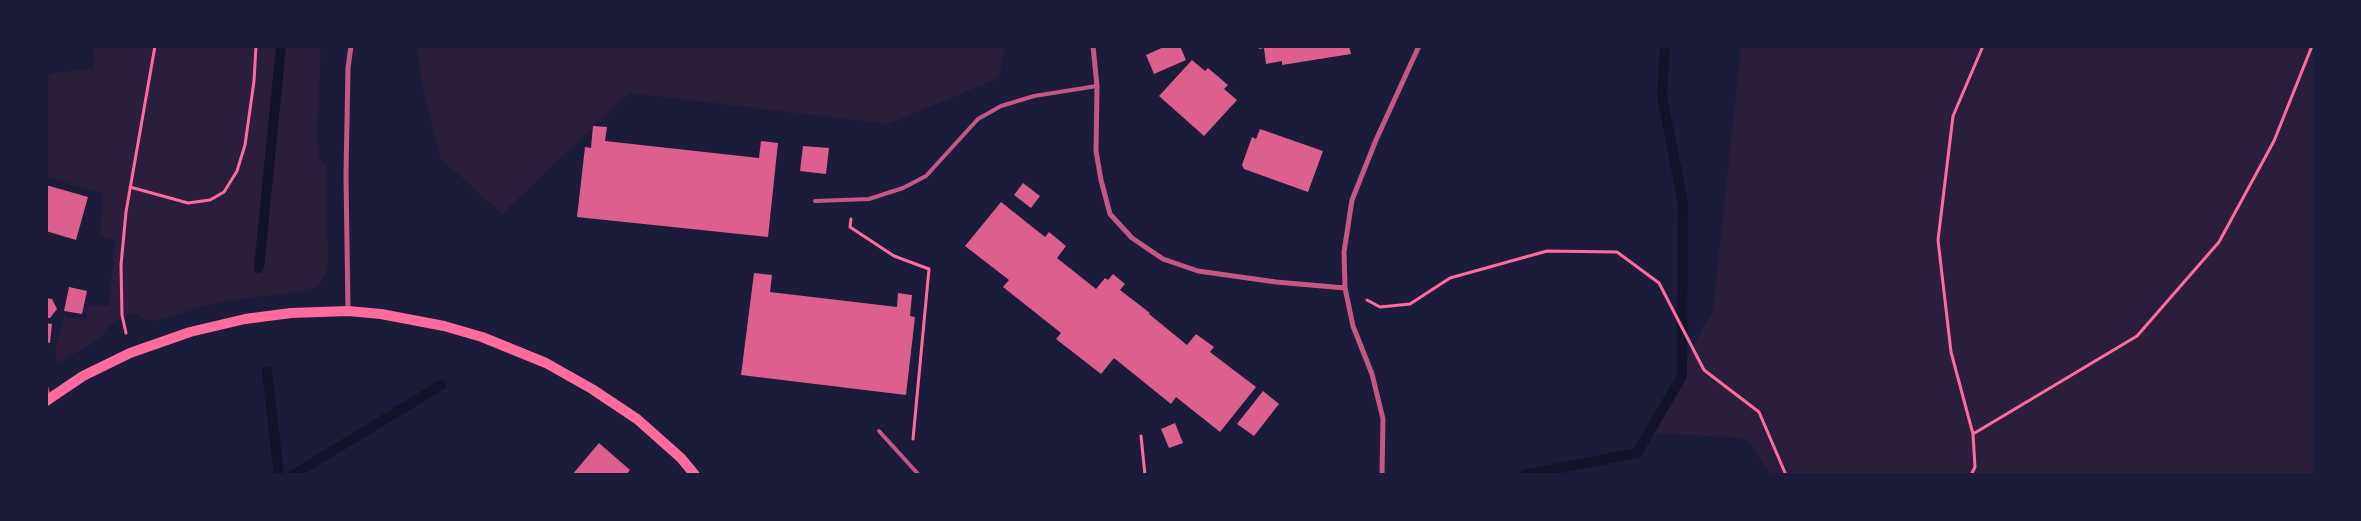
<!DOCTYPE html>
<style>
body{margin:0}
#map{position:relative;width:2361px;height:521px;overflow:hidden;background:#1b1b3a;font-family:Spectral,serif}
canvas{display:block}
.frame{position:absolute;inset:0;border:48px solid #1b1b3a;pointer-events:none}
</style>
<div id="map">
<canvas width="2361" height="521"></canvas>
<div class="frame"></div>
</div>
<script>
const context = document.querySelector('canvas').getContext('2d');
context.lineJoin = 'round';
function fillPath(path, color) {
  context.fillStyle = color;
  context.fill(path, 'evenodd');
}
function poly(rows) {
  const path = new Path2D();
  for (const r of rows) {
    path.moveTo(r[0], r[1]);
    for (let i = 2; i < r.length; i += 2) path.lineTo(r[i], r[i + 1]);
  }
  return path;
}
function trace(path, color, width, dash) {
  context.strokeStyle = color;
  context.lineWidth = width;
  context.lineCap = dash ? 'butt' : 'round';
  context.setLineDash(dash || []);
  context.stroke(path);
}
const green = poly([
 [93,46,321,46,317,134,319,159,326,164,328,263,326,274,316,287,297,292,220,302,155,321,143,319,136,313,111,323,100,338,57,364,55,347,64,317,86,320,89,306,109,306,115,240,100,236,103,193,46,177,46,92,49,74,94,68],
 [417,46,1005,46,999,78,888,124,629,93,502,214,440,158,421,80],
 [1741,46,2315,46,2315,475,1771,475,1745,438,1646,433,1713,310]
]);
const stream = poly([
 [259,268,281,46],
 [267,372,279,475],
 [293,475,441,385],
 [1524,475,1637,453,1682,376,1683,203,1662,96,1665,46]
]);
const building = poly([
 [1166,46,1180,46,1186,60,1154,74,1146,55],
 [1259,46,1349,46,1351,54,1282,65,1282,61,1266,64,1264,48,1259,49],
 [1192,60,1205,71,1208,68,1228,85,1224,89,1237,100,1204,136,1159,96],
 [593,126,607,127,605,141,759,158,761,141,778,143,768,237,577,217,585,147,591,148],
 [1260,129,1323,151,1308,192,1244,169,1242,165,1252,137,1256,139],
 [803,146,829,148,826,174,800,171],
 [1023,183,1040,196,1031,208,1014,195],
 [46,185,88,197,76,240,46,231],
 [1001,202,1045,237,1049,232,1066,246,1057,258,1096,289,1105,278,1108,280,1113,274,1125,284,1120,290,1150,313,1149,314,1187,345,1196,334,1214,347,1210,352,1256,387,1220,432,1176,397,1171,404,1114,358,1101,374,1056,339,1061,333,1003,287,1009,280,965,246],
 [754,273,772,275,770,292,897,307,898,293,912,295,910,316,915,317,906,395,741,375],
 [69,287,87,291,82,314,64,311],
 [46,298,52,299,57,309,50,318,46,318],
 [46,323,52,324,50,343,46,342],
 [1263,391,1279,404,1254,436,1237,424],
 [1175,423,1183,443,1169,448,1161,429],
 [599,443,630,470,626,475,572,475]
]);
const path = poly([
 [130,187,188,203,210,200,224,192,237,171,245,145,254,81,256,46],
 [851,219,850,227,894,256,929,269,913,439],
 [1367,300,1380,307,1410,304,1450,278,1547,251,1617,252,1659,283,1704,370,1759,412,1786,475],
 [126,333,122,315,121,265,126,212,155,46],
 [1973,434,2137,336,2219,242,2274,141,2312,46],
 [1141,436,1145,475],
 [1971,475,1975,467,1973,434,1951,352,1938,240,1953,116,1983,46]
]);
const service = poly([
 [815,201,869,199,903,188,926,176,978,119,1001,106,1034,96,1097,86],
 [46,387,49,396],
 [879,431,919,475]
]);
const minor = poly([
 [1093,46,1097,86,1096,151,1101,180,1110,214,1132,238,1163,259,1198,271,1276,282,1345,288],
 [348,311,346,175,348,68,351,46],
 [1382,475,1383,419,1372,374,1353,326,1345,288,1344,252,1352,200,1376,140,1419,46]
]);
const secondary = poly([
 [46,401,83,376,130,353,190,332,245,319,291,313,348,311,381,314,444,326,482,337,546,363,592,389,637,419,681,458,695,475]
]);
fillPath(green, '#2a1e3b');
trace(stream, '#12122b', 10);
fillPath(building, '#dd5f8e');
trace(path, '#ff6b9d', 3);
trace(service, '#c65784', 4);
trace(minor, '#c65784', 5);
trace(secondary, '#ff6b9d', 10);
</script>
